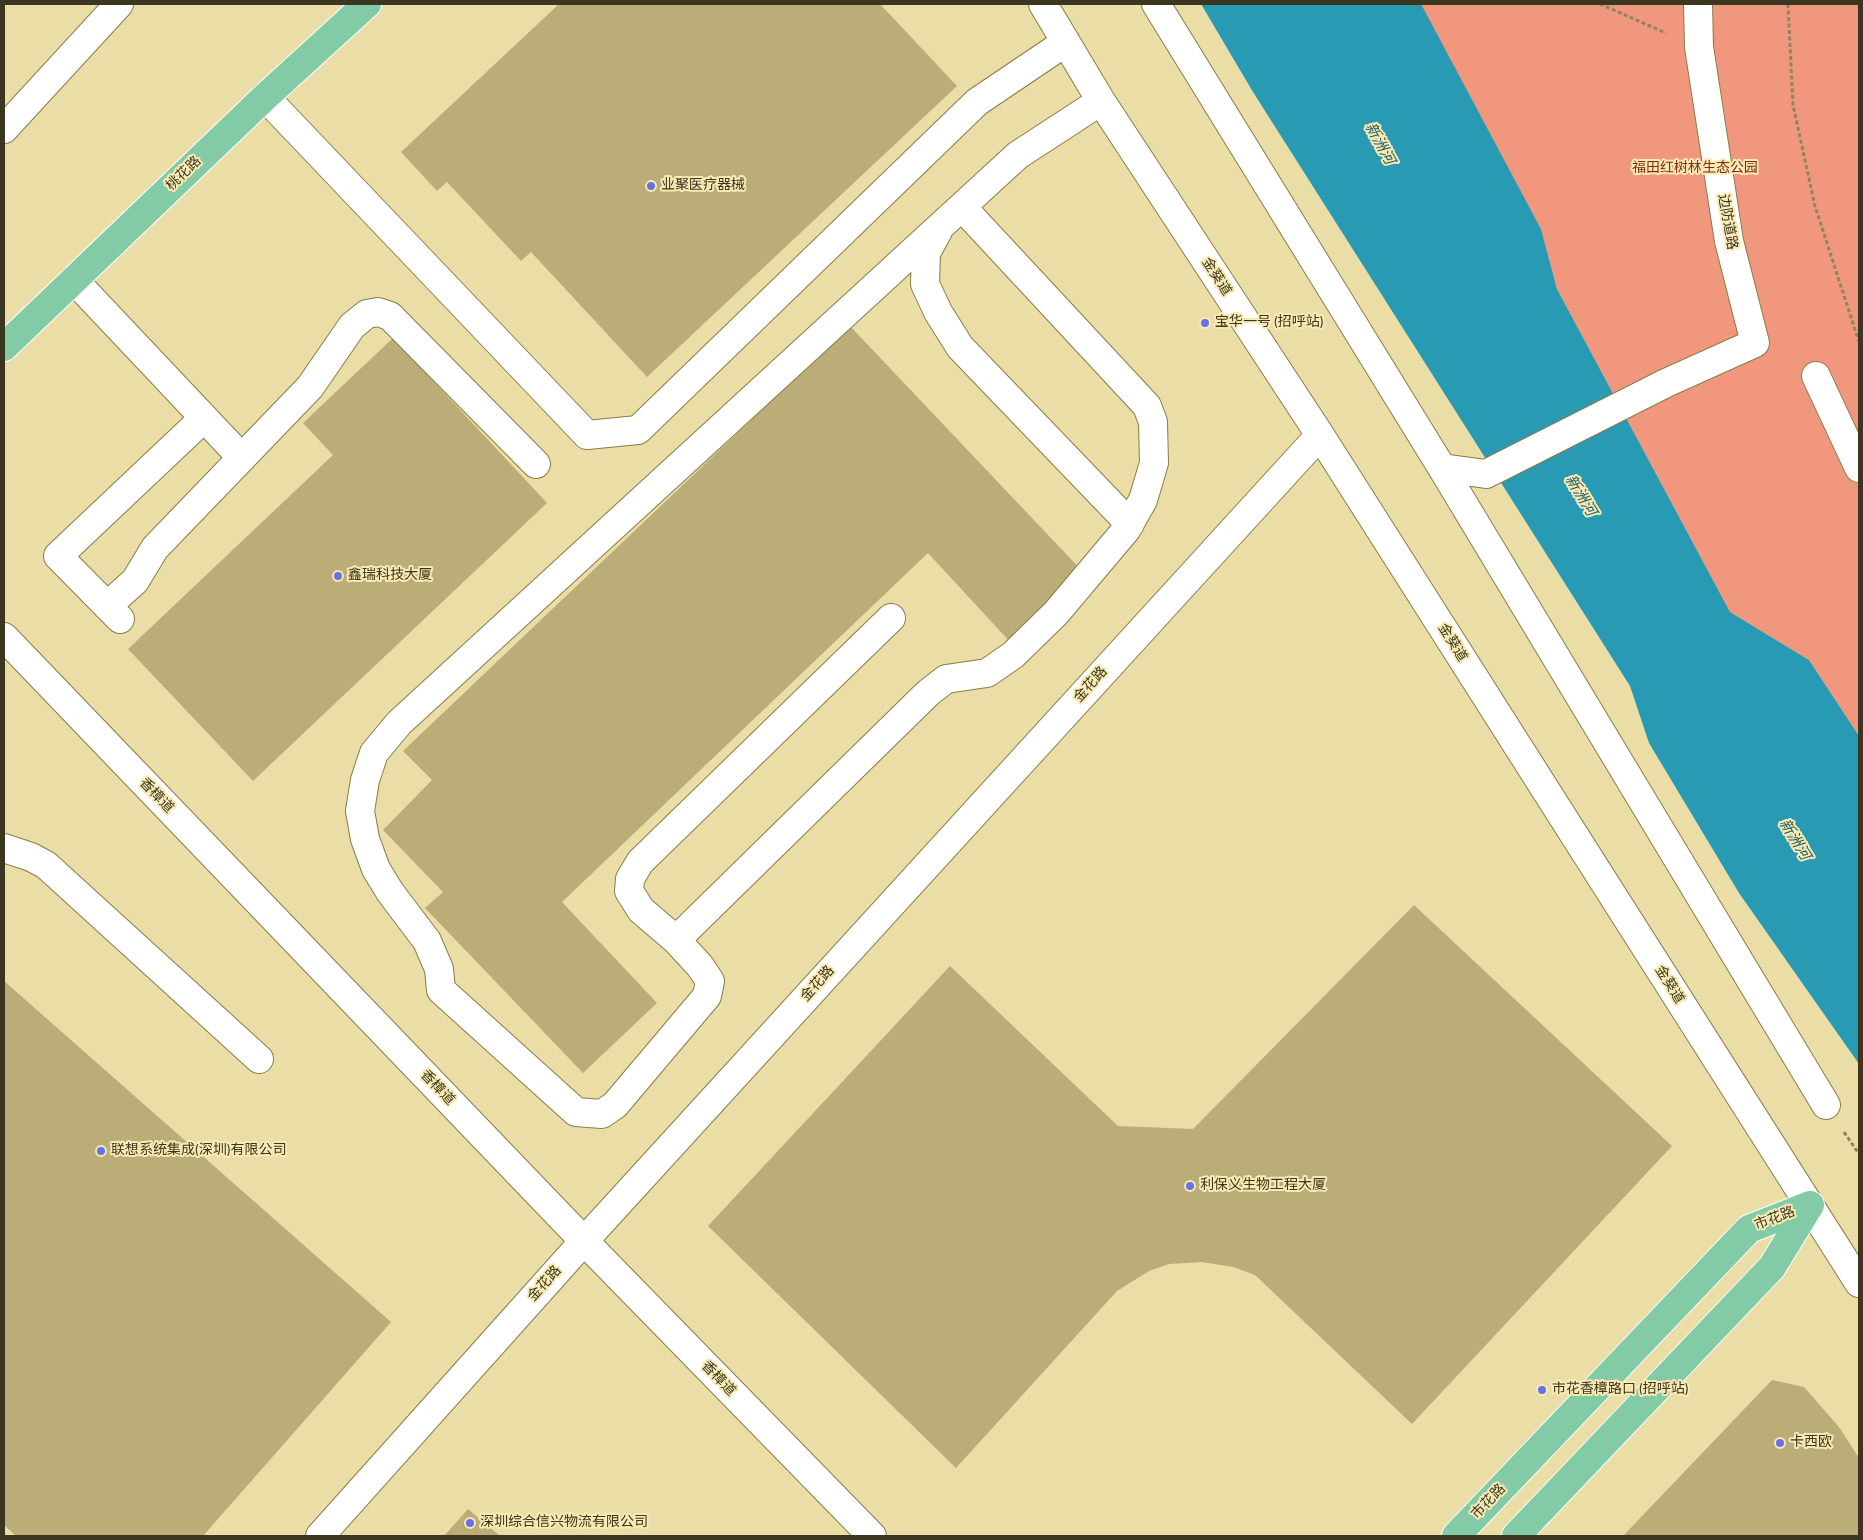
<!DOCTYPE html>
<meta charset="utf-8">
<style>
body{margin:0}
#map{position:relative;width:1863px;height:1540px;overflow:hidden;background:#ebdda6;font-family:"Titillium Web",sans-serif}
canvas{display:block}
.frame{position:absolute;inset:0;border:5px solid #3b3620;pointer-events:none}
</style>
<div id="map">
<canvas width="1863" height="1540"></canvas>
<div class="frame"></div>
</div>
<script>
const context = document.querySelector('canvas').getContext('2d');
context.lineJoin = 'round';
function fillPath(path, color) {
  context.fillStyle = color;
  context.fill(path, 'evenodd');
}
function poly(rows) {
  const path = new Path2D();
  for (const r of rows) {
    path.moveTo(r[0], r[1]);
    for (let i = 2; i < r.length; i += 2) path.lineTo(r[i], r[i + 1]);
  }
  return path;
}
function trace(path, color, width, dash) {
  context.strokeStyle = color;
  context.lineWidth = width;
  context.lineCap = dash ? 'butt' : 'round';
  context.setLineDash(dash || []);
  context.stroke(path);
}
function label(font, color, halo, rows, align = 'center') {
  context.font = font + ' "Titillium Web","Noto Sans SC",sans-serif';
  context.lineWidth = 4;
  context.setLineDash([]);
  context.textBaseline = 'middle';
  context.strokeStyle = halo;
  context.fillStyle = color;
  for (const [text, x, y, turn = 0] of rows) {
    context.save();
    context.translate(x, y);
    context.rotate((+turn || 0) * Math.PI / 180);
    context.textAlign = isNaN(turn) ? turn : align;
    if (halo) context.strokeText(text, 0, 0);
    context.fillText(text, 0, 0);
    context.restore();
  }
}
const green = poly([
 [1420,4,1859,4,1859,736,1809,660,1730,612,1557,289,1541,229]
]);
const water = poly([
 [1201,4,1421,4,1541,229,1557,289,1730,612,1809,660,1859,736,1859,1064,1739,893,1649,743,1630,686,1253,92]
]);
const building = poly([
 [559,4,880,4,957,86,647,377,531,252,521,261,447,182,437,191,401,152],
 [850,326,1085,574,1011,643,928,553,562,902,657,1003,583,1073,425,908,443,892,383,830,432,780,403,751],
 [393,338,547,503,253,781,128,649,333,455,303,423],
 [1414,905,1672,1146,1412,1424,1255,1275,1233,1267,1202,1262,1169,1264,1149,1271,1117,1291,956,1468,708,1226,950,966,1118,1126,1193,1129],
 [4,981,391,1322,203,1536,16,1536,4,1525],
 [1772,1380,1804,1387,1839,1427,1859,1458,1859,1536,1623,1536],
 [468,1509,500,1536,444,1536]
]);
const path = poly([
 [1600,4,1666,33],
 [1788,4,1793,105,1815,206,1859,342],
 [1844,1132,1859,1154]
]);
const minor = poly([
 [1043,4,1101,101,1320,435,1859,1283],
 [1156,4,1442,468,1826,1105],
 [265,97,587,435,638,430,977,102,1066,42],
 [4,129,119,4],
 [938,231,926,253,925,284,938,312,960,347,1130,524],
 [74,280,242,458],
 [1816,376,1859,468],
 [1442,468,1486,474,1666,383,1755,343,1729,241,1699,47,1698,4],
 [107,606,135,581,155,548,310,387,352,326,367,314,378,312,390,316,536,464],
 [891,618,640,862,630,879,629,891,641,910,676,940,700,966,710,981,707,996,615,1105,602,1114,576,1112,441,990,439,969,427,941,390,892,376,869,365,839,360,811,365,780,374,753,399,723,1018,155,1101,101],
 [120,619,58,556,204,418],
 [4,637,584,1241,872,1536],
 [4,848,31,857,46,865,259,1059],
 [676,940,928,693,946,679,987,673,1013,655,1056,613,1126,530,1143,500,1154,463,1153,422,1147,406,962,207],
 [320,1536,584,1241,1320,435]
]);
const major = poly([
 [4,347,265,97,367,4],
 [1456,1536,1749,1229,1810,1205],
 [1516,1536,1772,1267,1810,1205]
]);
const markers = [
 [651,186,5,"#6670e9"],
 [1205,323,5,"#6670e9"],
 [338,576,5,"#6670e9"],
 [101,1151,5,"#6670e9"],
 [1190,1186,5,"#6670e9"],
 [1542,1390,5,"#6670e9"],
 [1780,1443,5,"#6670e9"],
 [470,1523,5,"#6670e9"]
];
const parkNames = [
 ["福田红树林生态公园",1695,169]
];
const streetNames = [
 ["桃花路",184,174,-44],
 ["边防道路",1727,222,80],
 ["金葵道",1216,277,57],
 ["金葵道",1452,643,58],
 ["金花路",1091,685,-48],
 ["香樟道",156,796,46],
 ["金花路",818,984,-48],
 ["金葵道",1669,985,58],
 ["香樟道",437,1088,46],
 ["市花路",1775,1219,-21],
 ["金花路",545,1284,-48],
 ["香樟道",718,1379,46],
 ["市花路",1489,1502,-46]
];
const poiNames = [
 ["业聚医疗器械",661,186],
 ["宝华一号 (招呼站)",1215,323],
 ["鑫瑞科技大厦",348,576],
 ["联想系统集成(深圳)有限公司",111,1151],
 ["利保义生物工程大厦",1200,1186],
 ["市花香樟路口 (招呼站)",1552,1390],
 ["卡西欧",1790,1443],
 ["深圳综合信兴物流有限公司",480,1523]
];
const waterNames = [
 ["新洲河",1379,144,61],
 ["新洲河",1580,496,58],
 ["新洲河",1794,840,58]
];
fillPath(green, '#f1977e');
fillPath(water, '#289ab3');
fillPath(building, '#baad78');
trace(minor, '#887c48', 30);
trace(major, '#fff', 30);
trace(path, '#8f8660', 3, [4, 2.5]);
trace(minor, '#fff', 28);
trace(major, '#83cba6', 28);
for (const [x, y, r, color] of markers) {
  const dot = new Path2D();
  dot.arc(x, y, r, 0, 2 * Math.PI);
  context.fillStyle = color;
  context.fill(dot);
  trace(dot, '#f8eab3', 2);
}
label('14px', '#832b12', '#f8eab3', parkNames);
label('14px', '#3b3620', '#f8eab3', streetNames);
label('14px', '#3b3620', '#f8eab3', poiNames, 'left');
label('italic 15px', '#235d6b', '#f8eab3', waterNames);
</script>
